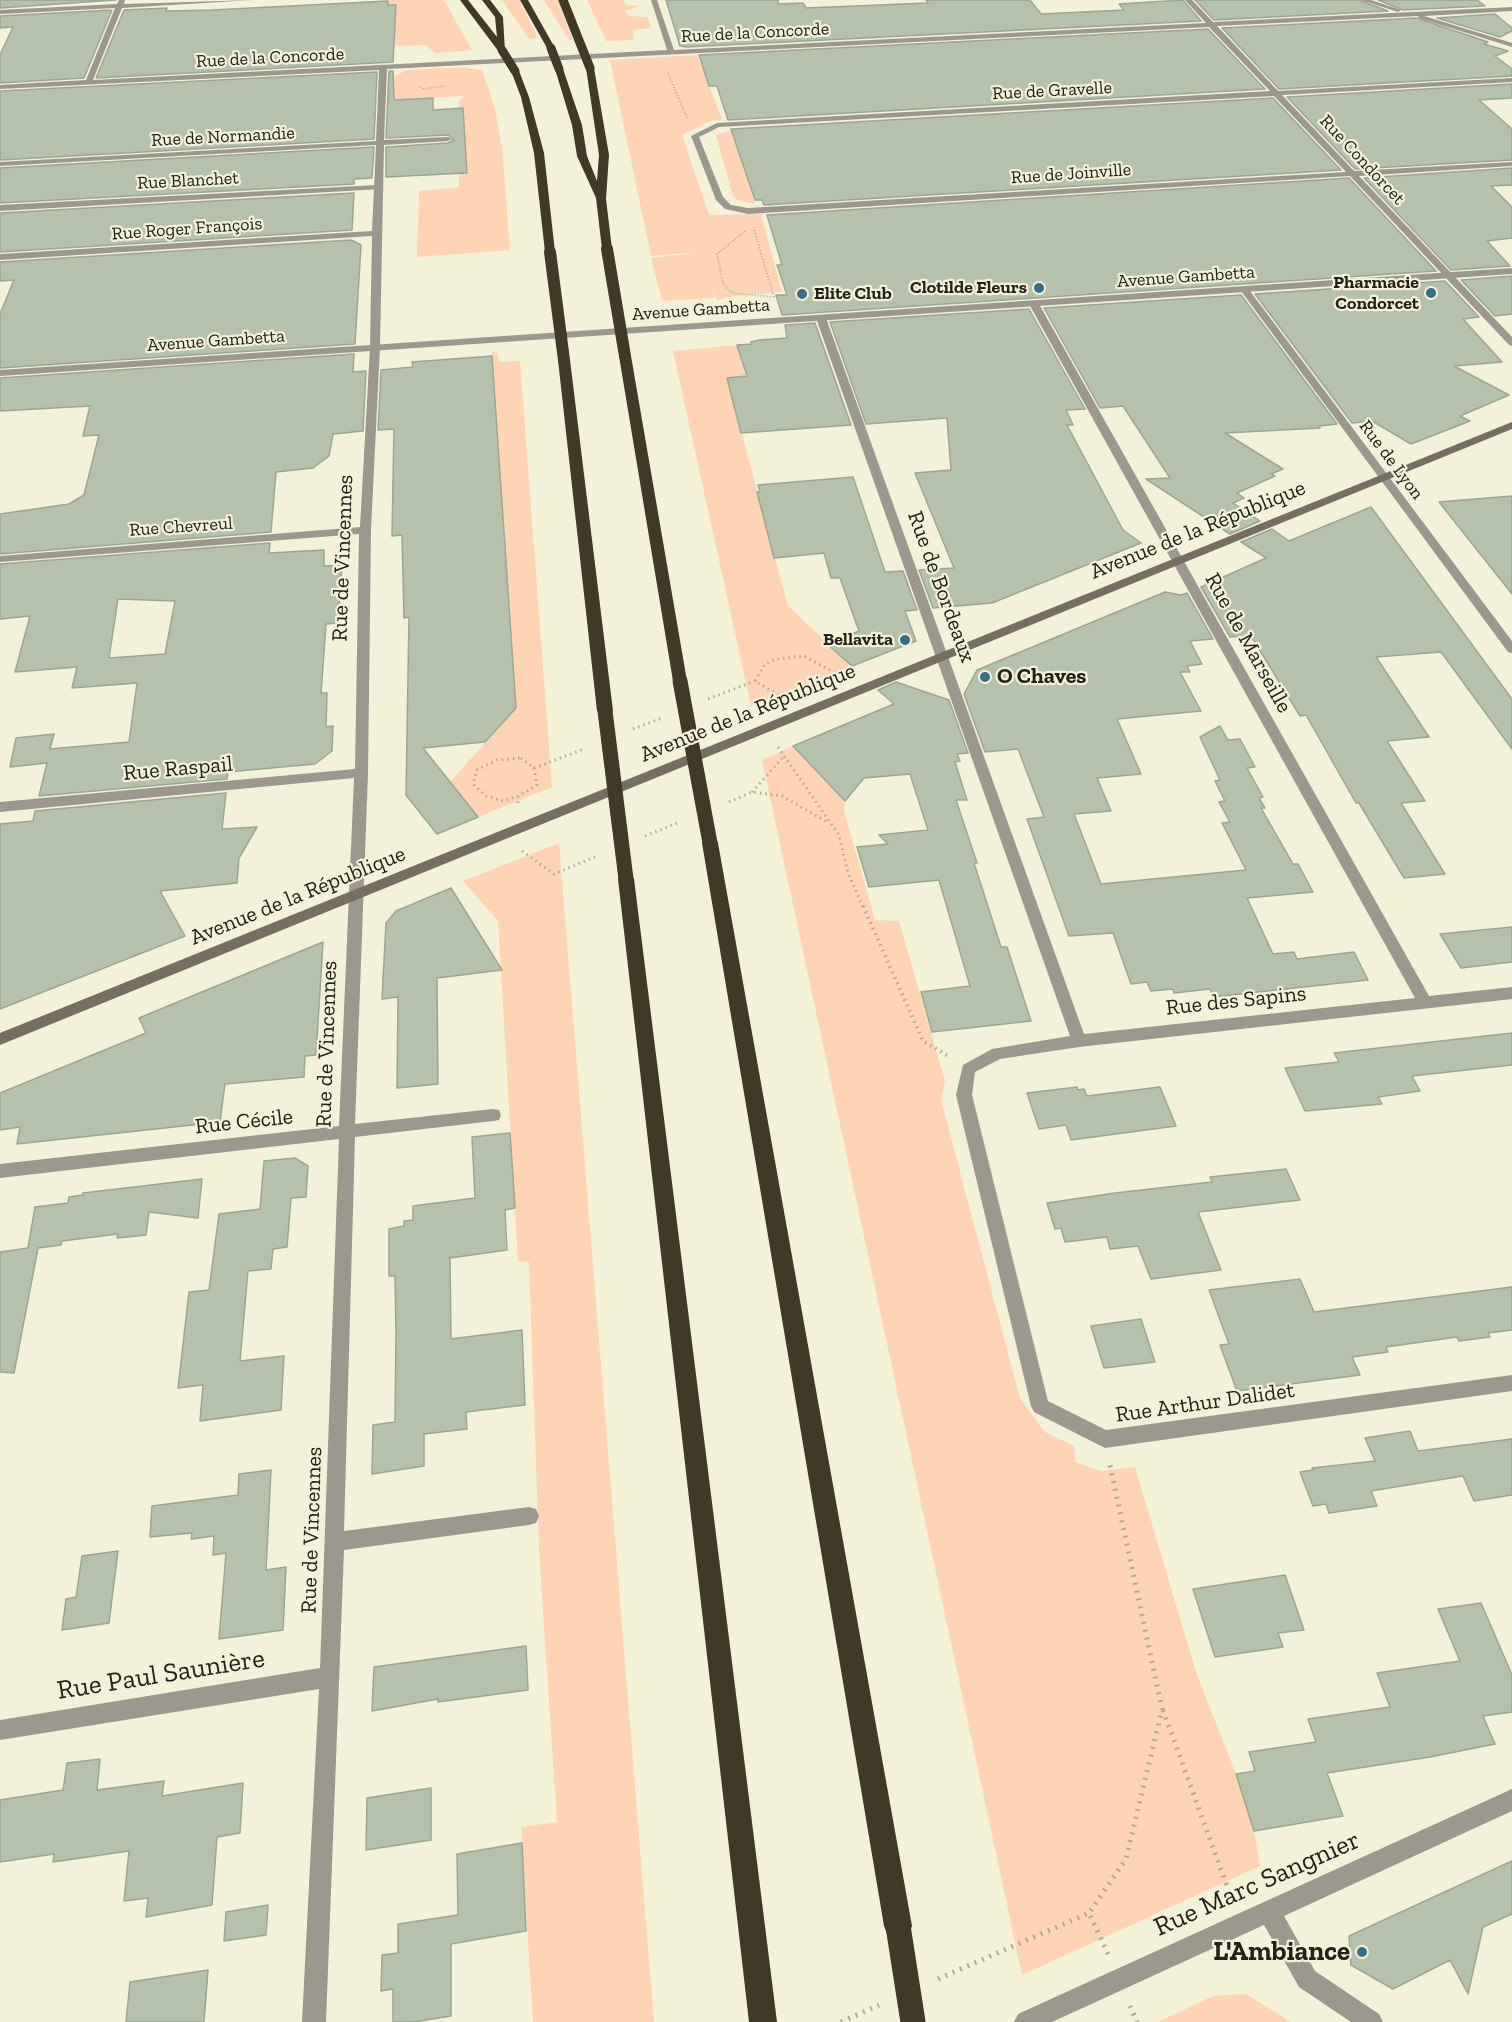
<!DOCTYPE html>
<meta charset="utf-8">
<style>
body{margin:0}
canvas{display:block;background:#f3f1d8}
</style>
<canvas width="1512" height="2022"></canvas>
<script>
const context = document.querySelector('canvas').getContext('2d');
context.lineJoin = 'round';
function fillPath(path, color) {
  context.fillStyle = color;
  context.fill(path, 'evenodd');
}
function poly(rows) {
  const path = new Path2D();
  for (const r of rows) {
    path.moveTo(r[0], r[1]);
    for (let i = 2; i < r.length; i += 2) path.lineTo(r[i], r[i + 1]);
  }
  return path;
}
function trace(path, color, width, dash) {
  context.strokeStyle = color;
  context.lineWidth = width;
  context.lineCap = dash ? 'butt' : 'round';
  context.setLineDash(dash || []);
  context.stroke(path);
}
function label(font, color, halo, rows, align = 'center') {
  context.font = font + ' "Zilla Slab",serif';
  context.lineWidth = 4.5;
  context.setLineDash([]);
  context.textBaseline = 'middle';
  context.strokeStyle = halo;
  context.fillStyle = color;
  for (const [text, x, y, turn = 0] of rows) {
    context.save();
    context.translate(x, y);
    context.rotate((+turn || 0) * Math.PI / 180);
    context.textAlign = isNaN(turn) ? turn : align;
    if (halo) context.strokeText(text, 0, 0);
    context.fillText(text, 0, 0);
    context.restore();
  }
}
const green = poly([
 [388,0,444,0,472,50,435,53,425,45,392,46],
 [502,0,519,0,538,38,529,39],
 [544,0,558,0,573,40,569,40],
 [587,0,623,0,626,5,641,6,625,11,628,16,648,17,651,28,633,30,634,40,606,41],
 [697,55,722,119,711,121,682,135,709,215,761,214,782,292,735,296,717,300,712,286,715,297,713,298,662,301,651,258,703,252,651,256,610,60],
 [464,67,482,70,495,108,502,148,510,250,417,257,419,191,459,187,459,101,465,96,389,100,391,78,406,70],
 [732,130,755,204,740,201,733,197,716,135],
 [737,345,746,376,727,378,788,606,852,666,751,706,673,351],
 [492,352,497,352,499,362,520,361,552,787,478,817,450,782,516,708],
 [793,746,845,801,844,811,875,920,899,921,945,1081,941,1100,1020,1398,1045,1432,1074,1446,1075,1462,1101,1471,1135,1467,1197,1675,1258,1830,1254,1831,1260,1866,1022,1975,762,760],
 [559,843,643,1886,654,2022,533,2022,521,1827,557,1822,539,1551,529,1262,518,1261,498,921,463,881],
 [1246,1994,1291,2022,1158,2022,1213,1996]
]);
const building = poly([
 [0,0,116,0,0,8,0,0],
 [666,0,778,0,778,4,803,3,806,8,928,3,926,0,1030,0,1041,14,1124,10,1119,4,1183,0,1201,21,686,47,680,46,666,0],
 [1195,0,1359,0,1388,11,1214,20,1195,0],
 [1378,0,1477,0,1485,6,1403,10,1378,0],
 [388,1,388,5,396,5,393,62,96,78,124,10,167,8,166,11,212,10,388,1],
 [112,10,84,78,0,83,0,55,13,27,0,28,0,16,112,10],
 [1495,14,1512,28,1512,31,1500,37,1437,18,1495,14],
 [1417,18,1488,42,1484,44,1508,51,1495,56,1512,69,1512,76,1279,89,1222,28,1417,18],
 [1208,29,1265,89,728,120,717,86,709,86,699,55,1208,29],
 [389,71,393,71,394,100,433,98,433,110,463,108,467,173,386,177,386,147,448,143,454,140,448,135,386,138,389,71],
 [377,72,374,139,0,160,0,91,377,72],
 [1512,84,1512,98,1479,100,1512,129,1512,160,1355,169,1287,97,1512,84],
 [1273,98,1341,170,764,205,762,200,755,200,731,129,1273,98],
 [374,147,372,178,354,179,354,184,0,203,0,168,374,147],
 [1512,168,1512,185,1491,186,1512,207,1512,238,1487,241,1510,266,1451,270,1364,178,1512,168],
 [1349,178,1436,271,782,315,776,295,787,295,777,265,782,265,767,215,1349,178],
 [354,193,352,230,0,252,0,213,354,193],
 [351,240,361,245,355,344,0,368,0,314,14,280,0,281,0,262,351,240],
 [1512,276,1512,314,1495,316,1461,280,1512,276],
 [1445,281,1479,317,1463,319,1502,362,1454,366,1509,395,1460,416,1470,421,1411,444,1372,421,1352,423,1255,294,1445,281],
 [1241,295,1337,424,1319,426,1320,428,1225,433,1283,469,1271,474,1275,476,1237,493,1244,498,1233,503,1260,521,1230,534,1146,479,1170,478,1123,406,1100,408,1044,308,1241,295],
 [1029,309,1085,409,1066,410,1073,425,1067,425,1123,530,1141,543,992,603,933,608,919,570,954,568,915,473,951,470,947,418,866,424,830,322,1029,309],
 [815,323,851,425,741,433,727,378,747,376,737,345,752,344,751,342,759,340,787,338,785,325,815,323],
 [354,354,353,372,366,371,363,431,333,434,329,456,313,468,276,472,271,532,0,554,0,514,69,504,84,495,99,435,83,436,90,406,0,411,0,378,354,354],
 [492,356,516,708,485,742,423,748,478,817,437,834,406,795,409,617,404,618,402,535,392,536,394,429,378,430,381,370,413,367,412,362,492,356],
 [853,477,885,572,903,571,917,610,905,611,916,641,852,666,827,644,859,631,840,578,831,578,824,553,774,558,757,492,760,492,758,485,853,477],
 [1512,496,1512,594,1439,502,1512,496],
 [1371,507,1512,699,1512,749,1441,652,1376,657,1429,737,1387,741,1425,801,1401,803,1445,874,1404,878,1359,803,1356,803,1306,715,1300,716,1251,636,1230,637,1201,587,1266,558,1241,542,1272,529,1289,541,1371,507],
 [270,543,269,553,324,550,324,566,342,565,338,623,326,624,321,693,327,693,326,727,333,726,332,751,315,764,228,772,227,779,39,796,47,763,10,767,16,738,54,734,50,749,129,742,137,683,72,688,77,667,15,672,30,616,0,619,0,564,270,543],
 [118,599,175,601,165,654,109,658,118,599],
 [1165,592,1181,595,1187,593,1213,639,1190,641,1202,664,1187,666,1190,672,1180,672,1201,711,1117,719,1141,774,1097,778,1111,811,1074,814,1101,884,1246,870,1222,823,1230,822,1219,802,1225,801,1215,781,1220,780,1200,737,1220,726,1228,740,1240,739,1255,767,1247,768,1263,797,1259,798,1265,808,1261,808,1293,864,1298,864,1313,892,1247,898,1273,954,1294,952,1297,959,1354,952,1368,980,1213,997,1210,989,1174,993,1173,989,1151,991,1147,982,1131,984,1113,933,1069,936,1027,819,1044,817,1018,749,985,752,964,694,977,670,1165,592],
 [896,682,949,700,968,753,957,754,960,761,955,762,967,800,956,800,977,863,974,863,1001,947,1007,947,1031,1021,932,1032,921,992,970,986,939,880,869,887,857,847,888,844,879,835,928,830,910,774,864,778,845,801,793,746,894,704,878,690,896,682],
 [226,793,222,829,257,827,239,858,237,883,160,891,185,936,0,1009,0,824,33,821,35,811,226,793],
 [451,888,502,970,437,978,438,1084,397,1088,398,997,382,999,386,923,396,911,451,888],
 [1512,927,1512,962,1461,968,1440,934,1512,927],
 [323,942,316,1055,305,1056,304,1077,225,1084,220,1122,17,1144,20,1127,0,1130,0,1093,146,1033,139,1018,323,942],
 [1512,1033,1512,1065,1412,1076,1420,1091,1378,1097,1382,1104,1305,1111,1285,1068,1339,1062,1334,1053,1512,1033],
 [1077,1087,1078,1090,1084,1089,1087,1096,1160,1087,1176,1126,1071,1140,1066,1125,1039,1129,1027,1093,1077,1087],
 [510,1133,515,1208,505,1210,507,1250,450,1258,451,1339,522,1330,525,1405,466,1412,467,1429,424,1434,424,1466,372,1474,373,1425,395,1422,396,1333,395,1276,389,1276,389,1229,404,1226,404,1221,413,1220,413,1206,475,1198,472,1137,510,1133],
 [295,1158,308,1166,306,1197,291,1198,287,1247,273,1249,271,1269,248,1271,240,1361,284,1356,281,1410,200,1421,203,1385,178,1388,189,1292,209,1290,219,1214,260,1209,264,1161,295,1158],
 [1286,1169,1300,1200,1198,1212,1221,1270,1151,1279,1138,1246,1110,1249,1107,1237,1065,1242,1061,1228,1055,1229,1047,1203,1115,1193,1212,1182,1210,1177,1286,1169],
 [202,1179,198,1218,149,1212,146,1235,117,1238,118,1234,62,1241,61,1245,38,1248,14,1373,0,1372,0,1252,28,1248,35,1207,68,1203,69,1197,83,1195,83,1193,202,1179],
 [1300,1279,1314,1312,1512,1287,1512,1330,1488,1333,1490,1337,1459,1341,1457,1337,1386,1347,1388,1352,1352,1357,1360,1375,1237,1391,1220,1345,1229,1344,1209,1290,1300,1279],
 [1141,1319,1155,1362,1104,1368,1091,1326,1141,1319],
 [1410,1431,1418,1451,1512,1439,1512,1495,1474,1501,1463,1476,1371,1491,1377,1506,1329,1513,1326,1504,1313,1506,1300,1472,1313,1470,1312,1468,1375,1461,1365,1438,1410,1431],
 [271,1470,266,1570,286,1567,283,1630,219,1639,226,1553,213,1555,214,1536,191,1539,192,1533,150,1537,152,1506,238,1495,239,1474,271,1470],
 [118,1551,109,1623,62,1630,66,1599,76,1597,82,1556,118,1551],
 [1285,1575,1304,1630,1278,1633,1283,1647,1215,1657,1193,1589,1285,1575],
 [1481,1603,1512,1675,1512,1712,1483,1716,1495,1744,1430,1757,1327,1773,1343,1816,1254,1831,1236,1774,1255,1771,1249,1752,1316,1742,1308,1719,1390,1707,1377,1673,1460,1661,1438,1609,1481,1603],
 [526,1646,528,1690,438,1702,438,1699,372,1711,374,1667,526,1646],
 [100,1759,97,1790,164,1781,162,1796,243,1783,240,1833,217,1837,212,1905,146,1917,148,1898,124,1901,129,1851,53,1862,54,1854,0,1862,0,1800,63,1790,67,1763,100,1759],
 [431,1788,431,1840,366,1850,367,1798,431,1788],
 [522,1843,526,1931,451,1944,451,2016,413,2022,393,2022,393,1989,381,1991,382,1955,398,1953,398,1924,458,1915,457,1854,522,1843],
 [1512,1861,1512,1914,1483,1927,1468,1994,1450,1960,1393,1989,1351,1965,1349,1936,1512,1861],
 [268,1905,266,1935,224,1941,226,1912,268,1905],
 [208,1970,204,2022,126,2022,130,1982,208,1970]
]);
const pathFar3 = poly([
 [668,73,687,118],
 [420,87,424,89,444,86],
 [754,230,774,297],
 [745,231,717,254,723,283,732,293,773,297]
]);
const pathFar2 = poly([
 [783,698,755,681,765,664,776,659,804,656,839,675],
 [708,699,755,681],
 [633,729,662,718],
 [778,747,839,835,848,873,863,907],
 [521,758,534,768,537,785,518,796,504,801,486,796,473,784,477,770,497,760,521,758],
 [534,768,584,749],
 [752,792,784,756],
 [518,796,518,805],
 [729,802,752,792,782,796,829,823],
 [645,836,680,822],
 [522,851,554,874,597,856]
]);
const pathFar1 = poly([
 [863,906,923,1041,950,1057]
]);
const path = poly([
 [1163,1710,1228,1889],
 [1108,1954,1089,1913,1126,1859,1162,1709,1110,1465],
 [938,1979,1089,1913],
 [1130,2006,1137,2022],
 [841,2022,879,2005]
]);
const service = poly([
 [378,185,382,187,381,189,0,211,0,205,378,185]
]);
const minor = poly([
 [119,0,125,0,124,4,253,0,122,8,93,80,667,50,651,0,657,0,674,50,1206,23,1185,0,1192,0,1213,22,1512,7,1512,11,1424,16,1512,43,1512,47,1419,18,1418,16,1217,26,1278,91,1512,78,1512,82,1282,95,1354,171,1512,162,1512,166,1359,176,1512,337,1512,346,1509,345,1350,176,748,214,725,209,716,200,691,136,717,123,1270,91,1209,27,387,69,384,140,448,137,452,139,448,141,384,145,380,347,371,530,368,773,355,1124,493,1109,499,1110,501,1115,499,1120,493,1121,355,1137,344,1531,529,1507,536,1509,539,1516,536,1523,529,1525,344,1550,326,2022,302,2022,319,1689,0,1740,0,1720,320,1668,339,1139,0,1178,0,1164,339,1126,354,778,0,812,0,802,355,769,359,534,0,562,0,556,360,527,370,347,372,236,0,260,0,254,372,231,376,145,0,166,0,162,376,141,379,70,0,89,0,85,86,80,115,8,0,14,0,10,117,4,119,0],
 [1274,96,1346,172,748,208,731,205,723,197,699,137,719,127,1274,96],
 [1361,0,1371,0,1401,10,1398,12,1361,0],
 [1241,287,1247,287,1512,641,1512,653,1508,652,1241,291,1241,287],
 [1034,301,1039,304,1429,996,1512,987,1512,999,1079,1047,1000,1059,975,1072,972,1095,1048,1401,1106,1430,1512,1375,1512,1391,1105,1448,1034,1412,1031,1406,956,1095,963,1065,992,1049,1070,1036,816,318,818,316,826,318,1084,1034,1415,998,1029,304,1034,301],
 [1512,1789,1512,1811,1284,1916,1315,1971,1379,2014,1383,2022,1351,2022,1299,1987,1264,1925,1052,2022,1014,2022,1018,2014,1512,1789]
]);
const tertiary = poly([
 [1512,268,1512,274,0,376,0,370,1512,268]
]);
const secondary = poly([
 [1512,422,1512,429,0,1045,0,1033,1512,422]
]);
const motorway = poly([
 [460,0,468,0,497,37,495,17,482,0,490,0,503,17,505,52,499,52,460,0],
 [520,0,528,0,555,48,554,50,547,48,520,0],
 [590,65,594,68,609,155,606,199,612,249,607,252,602,249,596,198,577,156,572,125,555,69,559,66,563,69,582,125,587,156,597,181,599,155,586,68,590,65],
 [515,68,519,71,529,97,544,153,555,252,550,255,545,252,534,153,521,97,511,71,515,68],
 [625,353,631,356,687,681,680,686,673,681,619,356,625,353],
 [564,357,570,360,613,711,605,716,597,711,558,360,564,357],
 [710,837,716,839,718,843,912,1926,908,1936,898,1940,888,1936,884,1926,702,843,704,839,710,837],
 [626,873,632,875,634,879,777,2022,749,2022,618,879,620,875,626,873]
]);
const motorwayBridgeFar3 = poly([
 [563,0,590,68],
 [551,48,559,69],
 [502,50,515,71]
]);
const motorwayBridgeFar2 = poly([
 [607,249,625,356],
 [550,252,564,360]
]);
const motorwayBridgeFar1 = poly([
 [680,681,710,843],
 [605,711,626,879]
]);
const motorwayBridge = poly([
 [898,1926,913,2022]
]);
const markers = [
 [1039,288,6,"#327086"],
 [1431,293,6,"#327086"],
 [802,294,6,"#327086"],
 [905,640,6,"#327086"],
 [985,677,6,"#327086"],
 [1362,1952,6,"#327086"]
];
const farStreetnames = [
 ["Rue de la Concorde",755,33,-3],
 ["Rue de la Concorde",270,58,-3],
 ["Rue de Gravelle",1052,91,-3],
 ["Rue de Normandie",223,137,-3],
 ["Rue Condorcet",1362,160,47],
 ["Rue de Joinville",1071,174,-4],
 ["Rue Blanchet",188,181,-3],
 ["Rue Roger François",187,229,-4],
 ["Avenue Gambetta",1186,277,-4],
 ["Avenue Gambetta",701,310,-4],
 ["Avenue Gambetta",216,341,-4],
 ["Rue de Lyon",1391,460,53],
 ["Rue Chevreul",181,527,-4]
];
const farPoinames = [
 ["Pharmacie",1419,283],
 ["Condorcet",1419,304],
 ["Clotilde Fleurs",1027,288],
 ["Elite Club",814,294,"left"],
 ["Bellavita",893,640]
];
const streetNames = [
 ["Avenue de la République",1198,530,-22],
 ["Rue de Vincennes",343,558,-88],
 ["Rue de Bordeaux",941,587,70],
 ["Rue de Marseille",1248,643,61],
 ["Avenue de la République",748,713,-22],
 ["Rue Raspail",178,769,-5],
 ["Avenue de la République",298,896,-22],
 ["Rue des Sapins",1236,1001,-6],
 ["Rue de Vincennes",327,1044,-88],
 ["Rue Cécile",244,1122,-6],
 ["Rue Arthur Dalidet",1205,1403,-8],
 ["Rue de Vincennes",312,1530,-88]
];
const poiNames = [
 ["O Chaves",997,677]
];
const nearStreetnames = [
 ["Rue Paul Saunière",161,1675,-9],
 ["Rue Marc Sangnier",1257,1884,-24]
];
const nearPoinames = [
 ["L'Ambiance",1350,1952]
];
fillPath(green, '#ffd4b6');
fillPath(building, '#b6c1ab');
trace(building, '#9ca791', 1.5);
trace(pathFar3, '#adac98', 2, [1, 2]);
trace(pathFar2, '#adac98', 3, [1.5, 4]);
trace(pathFar1, '#adac98', 4, [1.5, 4.5]);
trace(path, '#adac98', 5, [2, 6]);
fillPath(service, '#9d988e');
fillPath(minor, '#9d988e');
fillPath(tertiary, '#9d988e');
fillPath(secondary, '#766e60');
fillPath(motorway, '#423826');
trace(motorwayBridgeFar3, '#423826', 9);
trace(motorwayBridgeFar2, '#423826', 12);
trace(motorwayBridgeFar1, '#423826', 15);
trace(motorwayBridge, '#423826', 25);
for (const [x, y, r, color] of markers) {
  const dot = new Path2D();
  dot.arc(x, y, r, 0, 2 * Math.PI);
  context.fillStyle = color;
  context.fill(dot);
  trace(dot, '#f3f1d8', 2);
}
label('18px', '#232219', '#f3f1d8', farStreetnames);
label('bold 18px', '#232219', '#f3f1d8', farPoinames, 'right');
label('22px', '#232219', '#f3f1d8', streetNames);
label('bold 22px', '#232219', '#f3f1d8', poiNames, 'left');
label('27px', '#232219', '#f3f1d8', nearStreetnames);
label('bold 27px', '#232219', '#f3f1d8', nearPoinames, 'right');
</script>
